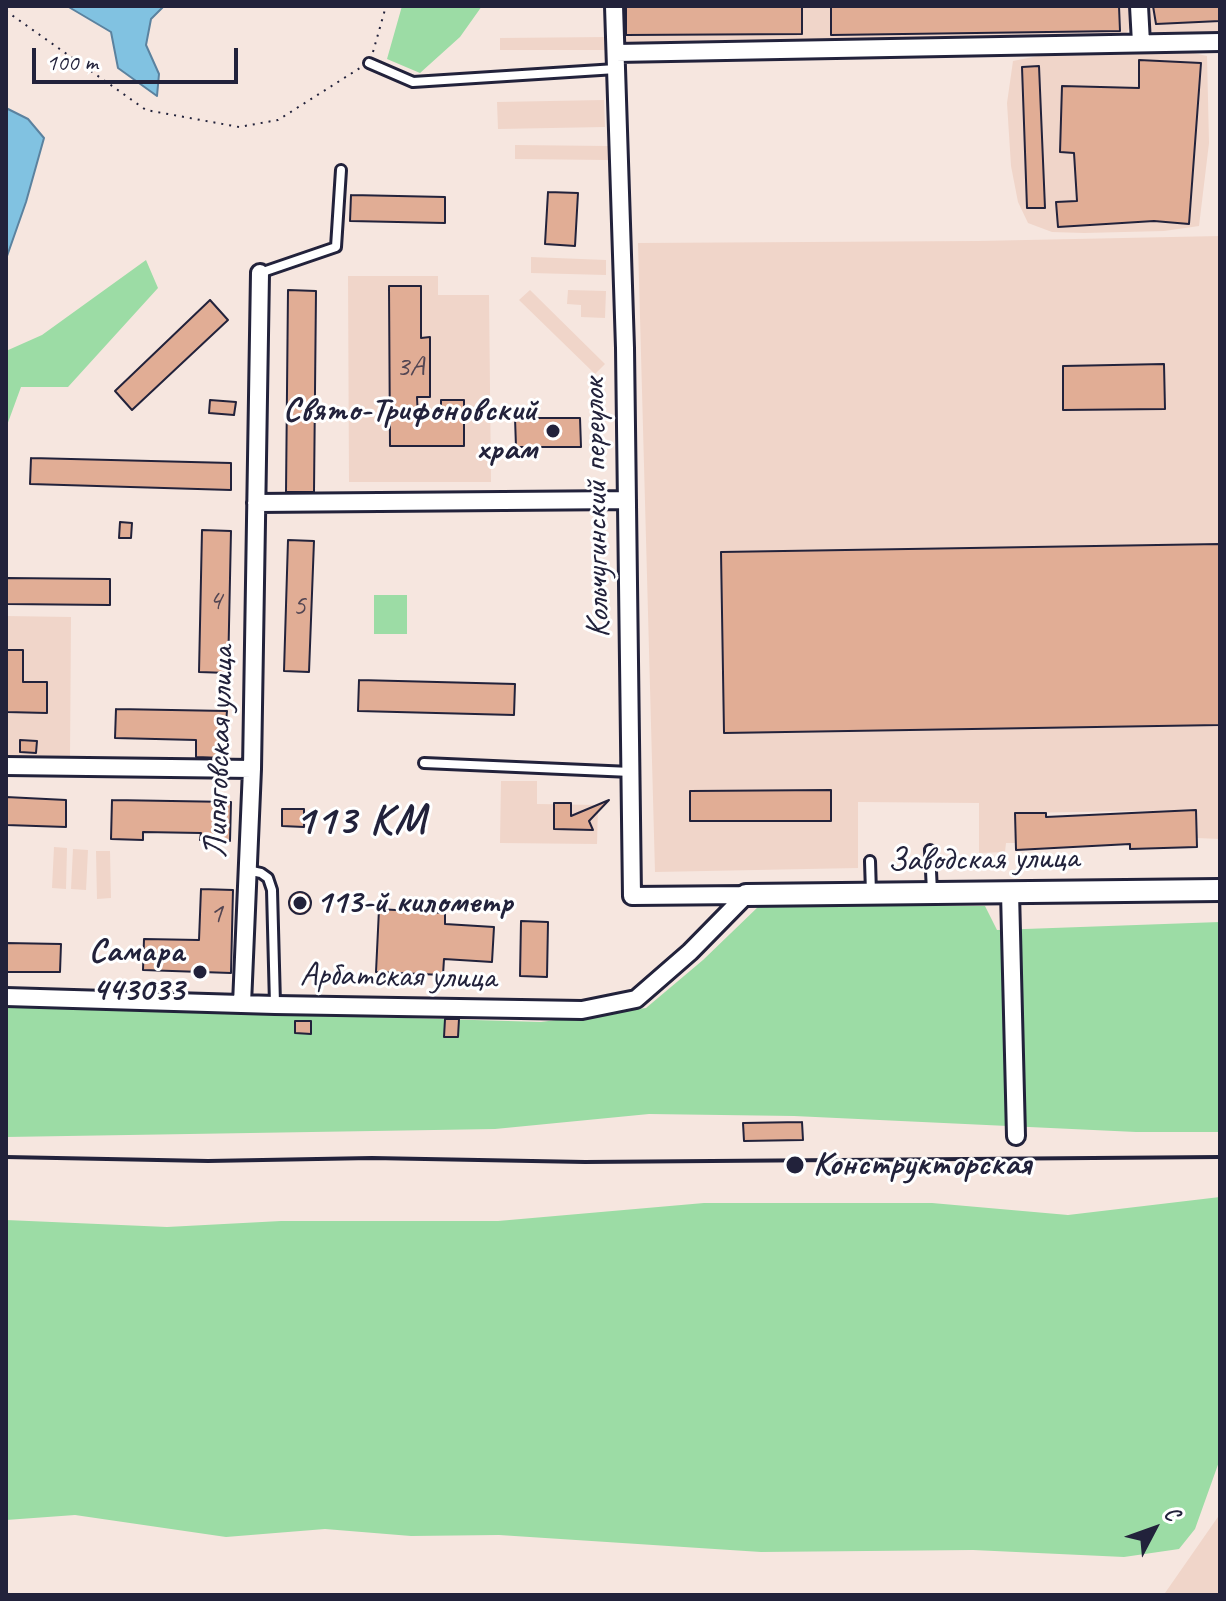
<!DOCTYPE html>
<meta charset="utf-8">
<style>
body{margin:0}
#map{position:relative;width:1226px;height:1601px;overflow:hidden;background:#f6e6df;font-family:Caveat,sans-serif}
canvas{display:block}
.frame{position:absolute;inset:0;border:8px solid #22223b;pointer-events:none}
.north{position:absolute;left:1114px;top:1489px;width:80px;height:80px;-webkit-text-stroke:6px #fff;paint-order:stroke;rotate:49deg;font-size:22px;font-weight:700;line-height:32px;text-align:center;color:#22223b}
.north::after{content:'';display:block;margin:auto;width:28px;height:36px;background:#22223b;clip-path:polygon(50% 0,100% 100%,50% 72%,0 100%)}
.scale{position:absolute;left:32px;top:48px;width:206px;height:36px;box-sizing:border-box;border:4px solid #22223b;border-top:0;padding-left:10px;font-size:24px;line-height:28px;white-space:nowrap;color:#22223b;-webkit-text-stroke:6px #fff;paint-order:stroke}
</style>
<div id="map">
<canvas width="1226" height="1601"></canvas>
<div class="frame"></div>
<div class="north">С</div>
<div class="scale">100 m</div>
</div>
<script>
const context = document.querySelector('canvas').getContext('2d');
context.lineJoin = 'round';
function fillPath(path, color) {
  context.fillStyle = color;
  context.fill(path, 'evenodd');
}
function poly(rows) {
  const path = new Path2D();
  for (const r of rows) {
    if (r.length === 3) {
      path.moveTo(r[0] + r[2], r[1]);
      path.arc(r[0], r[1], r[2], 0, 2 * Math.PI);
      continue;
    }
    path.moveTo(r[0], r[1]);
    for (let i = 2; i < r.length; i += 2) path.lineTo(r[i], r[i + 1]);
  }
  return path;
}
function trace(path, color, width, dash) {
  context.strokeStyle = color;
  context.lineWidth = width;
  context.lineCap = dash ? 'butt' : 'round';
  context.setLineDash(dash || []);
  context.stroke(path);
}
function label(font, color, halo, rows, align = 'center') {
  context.font = font + ' Caveat,sans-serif';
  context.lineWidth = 6;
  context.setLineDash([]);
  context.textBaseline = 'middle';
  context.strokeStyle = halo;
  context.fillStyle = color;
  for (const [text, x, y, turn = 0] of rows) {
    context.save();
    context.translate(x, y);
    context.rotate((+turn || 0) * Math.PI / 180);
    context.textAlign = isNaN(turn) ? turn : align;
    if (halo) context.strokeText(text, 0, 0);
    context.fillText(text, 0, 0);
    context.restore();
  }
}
const built = poly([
 [620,6,1132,6,1132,25,1124,36,915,42,704,42,629,45,623,43],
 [1147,6,1220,6,1220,31,1161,35,1150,31],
 [607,37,607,50,500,50,500,38],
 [1180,50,1207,56,1209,143,1199,226,1164,231,1084,233,1052,232,1028,223,1018,202,1011,166,1007,103,1013,61,1038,56,1112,55],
 [604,100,605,127,498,129,497,102],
 [515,145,608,146,608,160,515,159],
 [1220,236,1220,839,1197,838,1196,810,1016,813,1016,843,1006,843,1005,852,979,853,979,803,858,802,858,868,655,872,638,243,978,241],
 [531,257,606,260,606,275,531,273],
 [348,276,438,276,438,295,489,295,491,482,349,482],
 [530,290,605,364,595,374,519,300],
 [568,290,606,291,605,318,581,317,581,305,567,304],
 [6,616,71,617,70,756,6,755],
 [501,781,537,781,537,804,598,805,597,844,500,843],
 [54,847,67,848,66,889,52,888],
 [73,849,88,850,86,890,71,889],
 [96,851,110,851,111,898,97,899],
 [1220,1514,1220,1595,1163,1595,1165,1593]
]);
const green = poly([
 [402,6,482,6,460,37,420,73,387,59],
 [146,260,158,288,68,387,21,387,6,428,6,351,42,335],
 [374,595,407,595,407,634,374,634],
 [759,906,985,906,997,930,1220,922,1220,1132,1136,1132,794,1116,649,1114,495,1129,6,1137,6,1006,541,1022,646,1008,703,960],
 [1220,1197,1220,1459,1195,1529,1179,1549,1124,1557,973,1550,761,1552,499,1535,411,1536,325,1529,226,1537,75,1515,6,1520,6,1220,167,1227,281,1221,498,1221,704,1203,932,1203,1068,1215]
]);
const water = poly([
 [67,6,164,6,151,19,146,45,159,74,157,96,118,68,111,32,67,6],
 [6,108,28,119,44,138,26,202,6,259,6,108]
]);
const building = poly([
 [626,6,802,6,802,34,626,35,626,6],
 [831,6,1119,6,1120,31,831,35,831,6],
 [1153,6,1220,6,1220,21,1156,24,1153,6],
 [1139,60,1201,63,1189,224,1154,221,1058,227,1056,202,1077,201,1074,153,1060,152,1062,86,1139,88,1139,60],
 [1039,66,1045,208,1027,208,1022,67,1039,66],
 [548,192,578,193,575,246,545,244,548,192],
 [351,195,445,197,445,223,350,221,351,195],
 [389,286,421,286,421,338,430,337,430,397,417,397,418,418,441,418,441,400,464,400,464,446,390,446,389,286],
 [288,290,316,291,314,492,286,492,288,290],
 [210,300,228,320,132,410,115,391,210,300],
 [1164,364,1165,409,1063,410,1063,366,1164,364],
 [210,400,236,402,234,415,209,413,210,400],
 [515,418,580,418,581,447,516,447,515,418],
 [31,458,231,463,231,490,30,484,31,458],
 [120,522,132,523,131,538,119,538,120,522],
 [202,530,231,531,228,673,199,672,202,530],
 [288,540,314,541,309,672,284,671,288,540],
 [1220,544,1220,725,724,733,721,552,1220,544],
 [6,578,110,579,110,605,6,604,6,578],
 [6,650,23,650,23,682,47,682,47,713,6,712,6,650],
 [359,680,515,684,514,715,358,711,359,680],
 [116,709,227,711,223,758,196,757,196,740,115,738,116,709],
 [20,740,37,741,36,753,20,752,20,740],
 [831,790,831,821,690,821,690,791,831,790],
 [6,797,66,800,66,827,6,825,6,797],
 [112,800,231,802,230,841,200,840,201,833,143,832,143,840,111,839,112,800],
 [609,800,589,821,593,830,554,829,554,803,571,803,571,816,609,800],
 [282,809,304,809,304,827,282,826,282,809],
 [1196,810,1197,847,1130,849,1130,844,1016,850,1015,813,1046,813,1046,817,1196,810],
 [201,889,233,890,231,973,143,970,144,939,199,940,201,889],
 [300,903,11],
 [379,909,445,913,445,924,494,927,492,962,444,959,443,975,376,972,379,909],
 [521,921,548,922,547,977,520,976,521,921],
 [6,943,61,944,60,972,6,972,6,943],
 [445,1019,459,1019,458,1037,444,1037,445,1019],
 [295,1021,311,1021,311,1034,295,1033,295,1021],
 [802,1122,803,1140,744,1141,743,1123,802,1122]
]);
const path = poly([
 [6,11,146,110,239,127,278,120,360,68],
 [373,52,386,6]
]);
const service = poly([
 [369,63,413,82,616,69],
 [260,273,336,247,341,170],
 [424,763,631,772],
 [930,850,932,892],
 [870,861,871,893],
 [247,870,261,873,268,878,272,890,275,1004]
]);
const minor = poly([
 [614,6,625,348,632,896,746,895],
 [1139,6,1141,43],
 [616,53,1220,42],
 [256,503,627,500],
 [6,766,252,769],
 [1010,892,1016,1136],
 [6,997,275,1005,582,1010,636,999,690,952,746,895],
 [242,1004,252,769,260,273]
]);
const tertiary = poly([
 [746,895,1220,890]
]);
const rail = poly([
 [6,1157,208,1161,372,1158,585,1162,1220,1157]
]);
const markers = [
 [553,431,8,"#22223b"],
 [300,903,8,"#22223b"],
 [200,972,8,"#22223b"],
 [795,1165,10,"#22223b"]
];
const numberNames = [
 ["3А",410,367],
 ["4",215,601],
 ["5",299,606],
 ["1",216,914]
];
const poiNames = [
 ["Свято-Трифоновский",537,411],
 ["храм",537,450],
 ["113-й километр",316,903,"left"],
 ["Самара",184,952],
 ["443033",184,991],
 ["Конструкторская",813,1165,"left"]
];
const streetNames = [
 ["Кольчугинский переулок",597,508,-91],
 ["Липяговская улица",220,752,-88],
 ["Заводская улица",983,860,-1],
 ["Арбатская улица",398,977,1]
];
const districtNames = [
 ["113 КМ",361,822]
];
fillPath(built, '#f0d5c9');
fillPath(green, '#9cdca5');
fillPath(water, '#81c2e1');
trace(water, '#5b829f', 2);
fillPath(building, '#e1ad95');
trace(building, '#22223b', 2);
trace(service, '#22223b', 14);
trace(minor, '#22223b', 22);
trace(tertiary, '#22223b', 26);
trace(path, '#22223b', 2, [2, 6]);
trace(service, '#fff', 8);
trace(minor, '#fff', 16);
trace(tertiary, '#fff', 20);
trace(rail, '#22223b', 4);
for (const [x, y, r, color] of markers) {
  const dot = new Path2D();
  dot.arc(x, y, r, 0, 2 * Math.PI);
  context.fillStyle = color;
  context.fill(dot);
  trace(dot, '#fff', 3);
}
label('30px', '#524552', null, numberNames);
label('bold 34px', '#22223b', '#fff', poiNames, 'right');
label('34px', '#22223b', '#fff', streetNames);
context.letterSpacing = '2px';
label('bold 42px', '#22223b', '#fff', districtNames);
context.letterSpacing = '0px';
</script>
